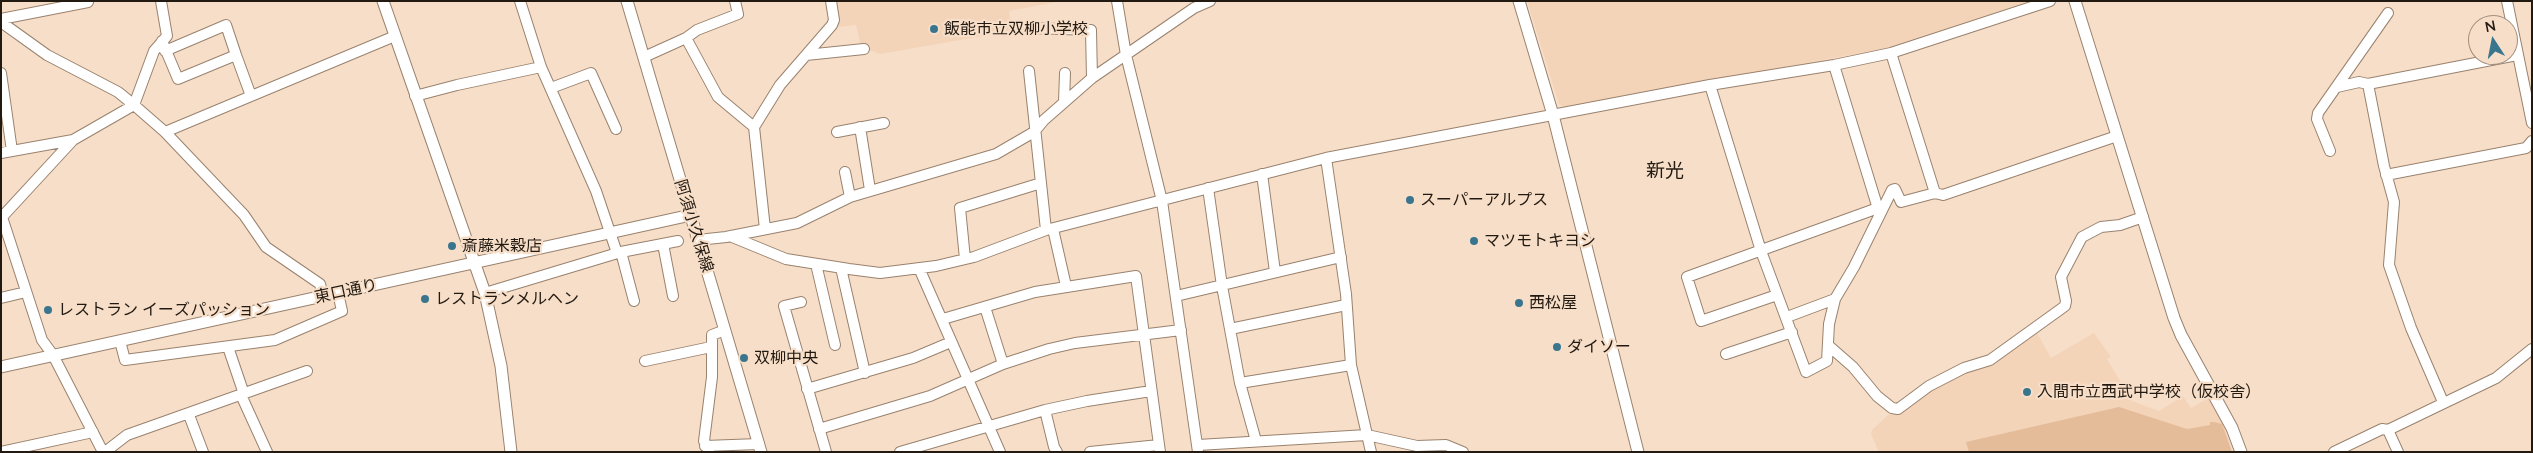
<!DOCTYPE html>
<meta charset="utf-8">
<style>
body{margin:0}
#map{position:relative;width:2533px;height:453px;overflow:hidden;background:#f7dec8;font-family:Lato,sans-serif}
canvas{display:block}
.frame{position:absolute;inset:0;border:2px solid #221911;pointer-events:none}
.north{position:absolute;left:2468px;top:15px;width:50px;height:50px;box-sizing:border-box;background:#f7dec8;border:1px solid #a28f7f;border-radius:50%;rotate:349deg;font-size:14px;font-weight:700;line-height:20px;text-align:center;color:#221911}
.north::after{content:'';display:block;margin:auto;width:18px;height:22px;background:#3a758e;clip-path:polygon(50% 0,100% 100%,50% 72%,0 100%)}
</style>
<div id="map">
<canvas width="2533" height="453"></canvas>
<div class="frame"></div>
<div class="north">N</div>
</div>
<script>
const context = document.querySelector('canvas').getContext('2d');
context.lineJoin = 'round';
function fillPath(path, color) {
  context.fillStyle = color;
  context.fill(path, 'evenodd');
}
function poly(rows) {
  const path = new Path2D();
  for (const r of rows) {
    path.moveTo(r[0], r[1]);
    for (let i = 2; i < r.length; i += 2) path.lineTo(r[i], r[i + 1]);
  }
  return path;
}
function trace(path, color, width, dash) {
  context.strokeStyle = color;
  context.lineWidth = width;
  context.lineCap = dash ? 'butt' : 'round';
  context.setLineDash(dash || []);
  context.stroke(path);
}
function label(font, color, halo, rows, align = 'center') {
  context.font = font + ' Lato,"Noto Sans JP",sans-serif';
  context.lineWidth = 4.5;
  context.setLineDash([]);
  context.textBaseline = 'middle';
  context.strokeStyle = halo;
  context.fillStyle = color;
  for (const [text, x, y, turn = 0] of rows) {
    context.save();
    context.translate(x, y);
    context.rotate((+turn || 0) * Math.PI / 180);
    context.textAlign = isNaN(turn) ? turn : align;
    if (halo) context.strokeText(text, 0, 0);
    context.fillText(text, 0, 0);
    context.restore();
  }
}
const built = poly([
 [834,1,1062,1,1009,11,1012,31,880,54,861,47,856,25,838,27],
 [1527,1,2036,1,1888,48,1564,107,1559,104],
 [2037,333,2051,358,2094,333,2111,357,2107,359,2132,401,2159,411,2183,396,2191,408,2208,398,2223,424,2233,452,1879,452,1871,434,1872,430,1888,415,1900,413,1931,389]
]);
const green = poly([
 [2119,407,2187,429,2210,425,2210,422,2214,422,2222,424,2232,452,1969,452,1966,442]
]);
const minor = poly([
 [520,1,541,67,596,191,617,253],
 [1117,1,1126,55,1162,201,1198,452],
 [2507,1,2532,123],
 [1,19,88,2],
 [1,22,47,55,118,92,134,105,165,132,244,215,266,247,320,284,323,296],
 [1033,28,1091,30,1092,78],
 [686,38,718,97,754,127],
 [162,41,178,79,236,55,251,96],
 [165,51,226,25,236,55],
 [1891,53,1935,193],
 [806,55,864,49],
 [644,57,686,38,697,30,738,14,735,1],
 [1834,65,1879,212],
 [1029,71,1046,230],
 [1,73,12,151],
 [2368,84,2384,166,2394,202,2389,265,2411,328,2443,402],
 [1710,85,1761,251,1806,372,1827,361,1829,324,1835,299,1854,267,1892,190,1895,189,1901,202,1935,193,1943,195,2117,136],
 [2337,87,2359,82,2368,84,2517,55],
 [551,88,591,73,616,129],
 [415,96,457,85,541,67],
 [1064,102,1065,73],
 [860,127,870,190],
 [165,132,395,36],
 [837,132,884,123],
 [2330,151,2317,119,2318,113,2388,13],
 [1,153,73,140],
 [1326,158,1346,294,1351,365,1371,452],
 [845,172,850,197],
 [1262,174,1275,272],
 [2386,175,2526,148,2532,141],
 [1208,188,1222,286,1240,383,1256,441],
 [1,214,42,340,53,355,103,452],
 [2,217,73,140,134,105,154,51,167,36,161,1],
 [765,229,754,127,780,85,832,25,834,20,831,1],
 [1053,229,1066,286],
 [730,236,786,259,849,269,880,273,936,266,974,257,1046,230,1326,158,1710,85,1834,65,1891,53,2050,1],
 [698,240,726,237,797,223,850,197,996,154,1034,132,1044,120,1092,78,1194,8,1210,1],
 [663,244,673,296],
 [621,252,634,301],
 [965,259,960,208,1041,183],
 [816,264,835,345],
 [841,268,865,373],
 [919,268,1000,452],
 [485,293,621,252,678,241],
 [1777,295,1701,321,1687,277,1878,208],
 [1176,296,1341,257],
 [1,298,26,292],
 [801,302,784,306,826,452],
 [985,307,1003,364],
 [1787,317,1835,299],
 [943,319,1035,292,1136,276,1160,452],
 [1230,329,1346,305],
 [120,341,125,360,275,340,342,311,338,293],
 [1829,346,1853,367,1877,396,1892,408,1898,409,1929,386,1964,368,1990,360,2065,306,2066,301,2061,277,2082,237,2101,227,2120,225,2143,217],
 [228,347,244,394],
 [1726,354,1792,332],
 [645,361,711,347],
 [1240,383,1351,365],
 [807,389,913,358,951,342],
 [241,395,267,452],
 [1045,410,1054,447,1057,452],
 [189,415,203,452],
 [819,429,930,396,1003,364,1049,349,1075,343,1181,330],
 [2388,430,2398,452],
 [1198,445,1367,435,1417,446,1446,445,1463,452],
 [705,446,759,444],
 [1,452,93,432],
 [105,452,127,435,307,371],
 [709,452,704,441,712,377,712,335,725,330],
 [900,452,1045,410,1087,401,1151,391],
 [1090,452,1159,445],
 [2334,452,2382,429,2388,430,2496,378,2532,349]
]);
const tertiary = poly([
 [383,1,485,293,501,366,511,452],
 [627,1,761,452],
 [1519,1,1553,115,1638,452],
 [2075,1,2174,318,2181,335,2232,428,2241,452],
 [1,367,691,215]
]);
const markers = [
 [934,29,5,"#3a758e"],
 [1410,200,5,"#3a758e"],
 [1474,241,5,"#3a758e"],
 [452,246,5,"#3a758e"],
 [425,299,5,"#3a758e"],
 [1519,303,5,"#3a758e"],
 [48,310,5,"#3a758e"],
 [1557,347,5,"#3a758e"],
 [744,358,5,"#3a758e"],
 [2027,392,5,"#3a758e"]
];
const poiNames = [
 ["飯能市立双柳小学校",944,29],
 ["スーパーアルプス",1420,200],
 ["マツモトキヨシ",1484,241],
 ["斎藤米穀店",462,246],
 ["レストランメルヘン",435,299],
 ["西松屋",1529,303],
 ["レストラン イーズパッション",58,310],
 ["ダイソー",1567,347],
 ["双柳中央",754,358],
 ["入間市立西武中学校（仮校舎）",2037,392]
];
const streetNames = [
 ["阿須小久保線",694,226,73],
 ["東口通り",346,291,-12]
];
const quarterNames = [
 ["新光",1665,171]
];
fillPath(built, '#f4d4b9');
fillPath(green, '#e4bc9a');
trace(minor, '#99826e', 12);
trace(tertiary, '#99826e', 13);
trace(minor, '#fff', 10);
trace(tertiary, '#fff', 11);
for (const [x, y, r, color] of markers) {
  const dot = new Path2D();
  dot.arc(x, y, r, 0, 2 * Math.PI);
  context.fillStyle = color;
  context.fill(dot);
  trace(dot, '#f7dec8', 2);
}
label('16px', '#221911', '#f7dec8', poiNames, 'left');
label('16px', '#221911', '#f7dec8', streetNames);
label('19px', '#221911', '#f7dec8', quarterNames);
</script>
